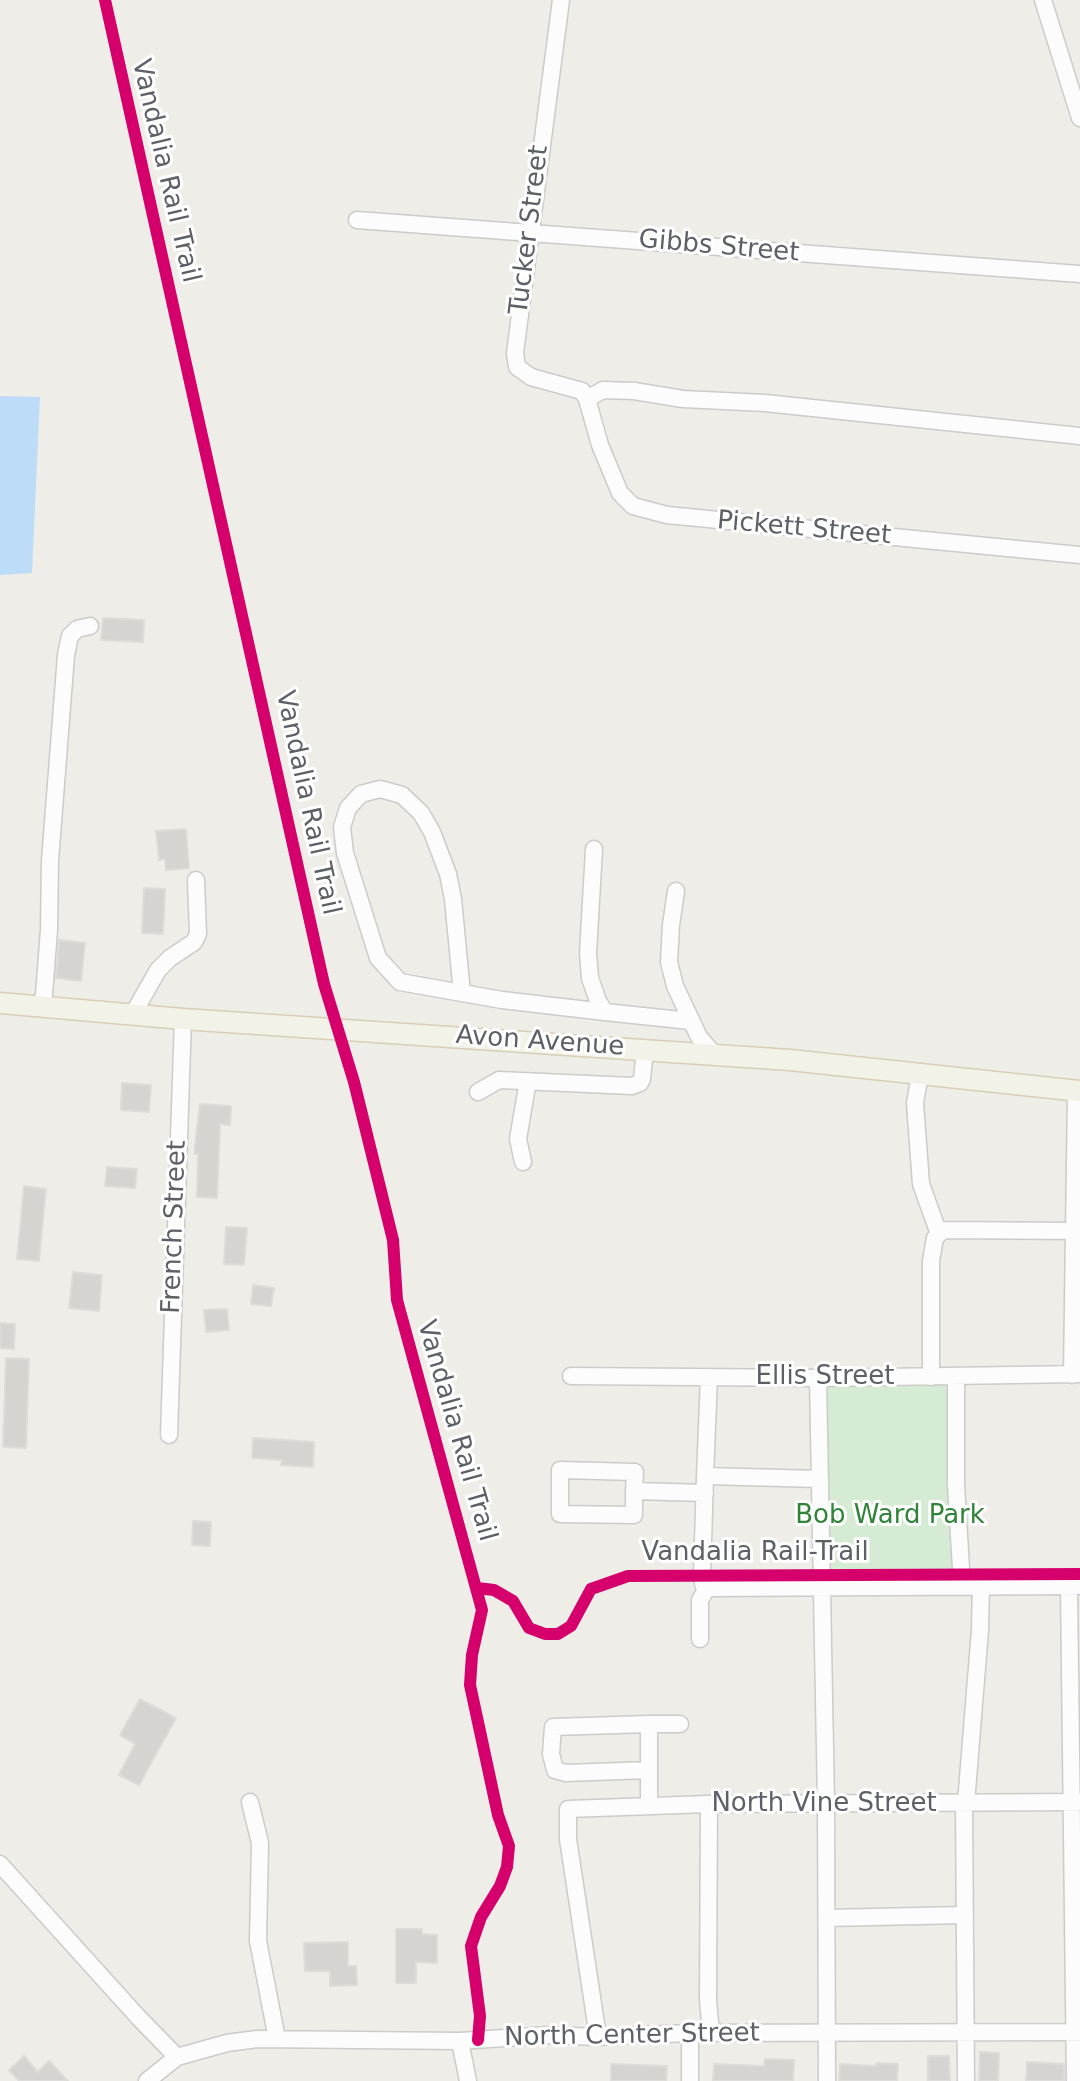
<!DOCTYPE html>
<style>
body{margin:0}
canvas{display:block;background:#eeede8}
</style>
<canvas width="1080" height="2081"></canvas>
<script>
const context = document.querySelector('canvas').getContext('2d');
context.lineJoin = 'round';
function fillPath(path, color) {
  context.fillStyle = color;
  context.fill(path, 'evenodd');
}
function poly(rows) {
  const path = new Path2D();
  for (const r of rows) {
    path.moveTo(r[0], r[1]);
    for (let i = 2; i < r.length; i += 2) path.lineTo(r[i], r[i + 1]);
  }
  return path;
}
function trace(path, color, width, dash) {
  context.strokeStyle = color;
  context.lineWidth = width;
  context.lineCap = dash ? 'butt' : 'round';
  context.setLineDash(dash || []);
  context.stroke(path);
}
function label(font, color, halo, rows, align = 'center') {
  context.font = font + ' "DejaVu Sans",sans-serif';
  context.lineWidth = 6;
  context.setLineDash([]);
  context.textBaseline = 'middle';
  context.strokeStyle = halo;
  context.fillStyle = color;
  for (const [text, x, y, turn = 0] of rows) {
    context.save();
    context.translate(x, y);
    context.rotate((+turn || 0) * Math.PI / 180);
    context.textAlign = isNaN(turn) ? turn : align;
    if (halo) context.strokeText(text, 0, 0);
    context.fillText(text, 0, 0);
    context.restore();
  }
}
const green = poly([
 [952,1376,954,1582,828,1580,822,1378]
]);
const water = poly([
 [0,396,40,397,32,573,0,575]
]);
const building = poly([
 [103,618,144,620,143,642,101,640,103,618],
 [186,829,189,868,166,870,165,859,159,860,156,831,186,829],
 [144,888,165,889,163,934,142,933,144,888],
 [59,940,85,943,81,981,56,978,59,940],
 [122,1083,151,1085,149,1112,121,1110,122,1083],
 [200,1104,231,1106,230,1125,220,1124,217,1198,197,1197,198,1154,194,1154,200,1104],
 [107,1167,137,1169,135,1188,105,1186,107,1167],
 [24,1186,46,1189,39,1261,17,1259,24,1186],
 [226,1227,247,1228,244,1265,224,1264,226,1227],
 [73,1272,102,1275,99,1311,69,1308,73,1272],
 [253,1285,274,1288,271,1306,251,1304,253,1285],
 [227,1309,229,1330,206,1332,204,1310,227,1309],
 [0,1323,15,1324,14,1349,0,1348,0,1323],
 [6,1358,29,1359,26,1448,3,1447,6,1358],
 [253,1438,314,1442,313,1467,281,1465,282,1460,252,1458,253,1438],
 [193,1521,211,1522,210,1546,192,1545,193,1521],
 [140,1699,176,1718,139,1785,119,1775,135,1744,120,1735,140,1699],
 [396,1929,422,1929,422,1934,437,1935,437,1963,416,1962,416,1983,396,1983,396,1929],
 [348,1942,348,1966,356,1966,357,1985,330,1986,330,1971,305,1971,304,1943,348,1942],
 [980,2052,999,2053,998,2081,979,2081,980,2052],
 [24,2056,38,2072,49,2061,68,2081,19,2081,9,2070,24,2056],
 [928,2056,949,2056,950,2081,928,2081,928,2056],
 [765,2059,794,2060,793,2081,713,2081,714,2064,764,2066,765,2059],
 [1027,2062,1064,2064,1064,2081,1026,2081,1027,2062],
 [876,2063,898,2064,897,2081,839,2081,840,2064,876,2066,876,2063],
 [611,2064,667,2066,666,2081,611,2081,611,2064]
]);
const minor = poly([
 [561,0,515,353,517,367,531,377,582,391,587,399,600,445,620,493,633,506,667,515,1080,555],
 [1043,0,1080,118],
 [357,220,1080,274],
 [587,399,603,390,634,391,683,399,765,403,1080,436],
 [594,849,588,953,590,978,598,1001,605,1012,690,1021],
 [676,891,671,925,669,962,675,986,699,1037,714,1054],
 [462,993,453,899,448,874,432,832,421,813,402,795,380,789,361,794,348,808,342,827,345,853,378,958,400,982,462,993,502,1000,605,1012],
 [43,1007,49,930,50,861,66,655,70,636,77,629,90,626],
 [133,1014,158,970,170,958,194,942,198,934,196,880],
 [920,1074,915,1103,921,1184,939,1234],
 [478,1092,499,1080,632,1086,640,1083,642,1079,645,1049],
 [523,1162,518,1139,528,1081],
 [1072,1375,1076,1090],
 [571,1376,818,1378,1080,1374],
 [956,1376,956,1485,962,1585],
 [931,1377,931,1261,935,1238,943,1230,1074,1231],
 [818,1378,826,1804,827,2081],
 [169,1435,183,1019],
 [705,1476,709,1377],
 [634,1491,635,1472,560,1470,560,1514,634,1515,634,1491,705,1493],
 [1069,1586,1075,2081],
 [707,1588,1078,1586],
 [707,1588,703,1584,702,1575,705,1476,820,1479],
 [700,1639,700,1600,707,1588],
 [649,1724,680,1724],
 [250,1802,260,1843,258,1941,277,2039],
 [964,1803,966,2081],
 [966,1803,980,1630,981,1585],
 [709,1804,708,2000,711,2033],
 [649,1806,649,1724,553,1727,551,1754,555,1770,566,1773,649,1770],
 [0,1864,138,2017,177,2057],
 [827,1918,965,1915],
 [598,2037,568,1839,568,1809,709,1804,1080,1802],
 [460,2041,468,2081],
 [147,2081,177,2057,227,2043,257,2039,460,2041,548,2035,598,2037,690,2033,1080,2032],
 [690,2081,690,2033]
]);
const major = poly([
 [0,1003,183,1019,790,1060,1080,1091]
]);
const cycleway = poly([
 [105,0,324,984,354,1082,393,1240,397,1300,482,1610,472,1655,470,1685,498,1815,509,1846,507,1867,500,1886,481,1917,471,1946,480,2016,478,2040],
 [477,1588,494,1590,513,1601,529,1628,545,1634,558,1634,571,1626,591,1589,628,1576,1080,1574]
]);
const streetNames = [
 ["Vandalia Rail Trail",165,171,77],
 ["Tucker Street",530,230,-83],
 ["Gibbs Street",719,247,5],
 ["Pickett Street",804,529,5],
 ["Vandalia Rail Trail",307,803,78],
 ["Avon Avenue",540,1042,4],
 ["French Street",175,1227,-88],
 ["Ellis Street",825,1377],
 ["Vandalia Rail Trail",456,1431,74],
 ["Vandalia Rail-Trail",755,1553],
 ["North Vine Street",824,1804],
 ["North Center Street",632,2036,-1]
];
const parkNames = [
 ["Bob Ward Park",890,1516]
];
fillPath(green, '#d6ebd4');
fillPath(water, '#bddcf8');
fillPath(building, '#d5d4d1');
trace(building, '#dedcd8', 2);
trace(minor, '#cbcbca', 19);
trace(major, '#d7cfb5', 23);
trace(minor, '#fcfcfc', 16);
trace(major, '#f3f2e9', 20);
trace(cycleway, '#d6006c', 12);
label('26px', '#5d6167', '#fff', streetNames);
label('26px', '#308338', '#fff', parkNames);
</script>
